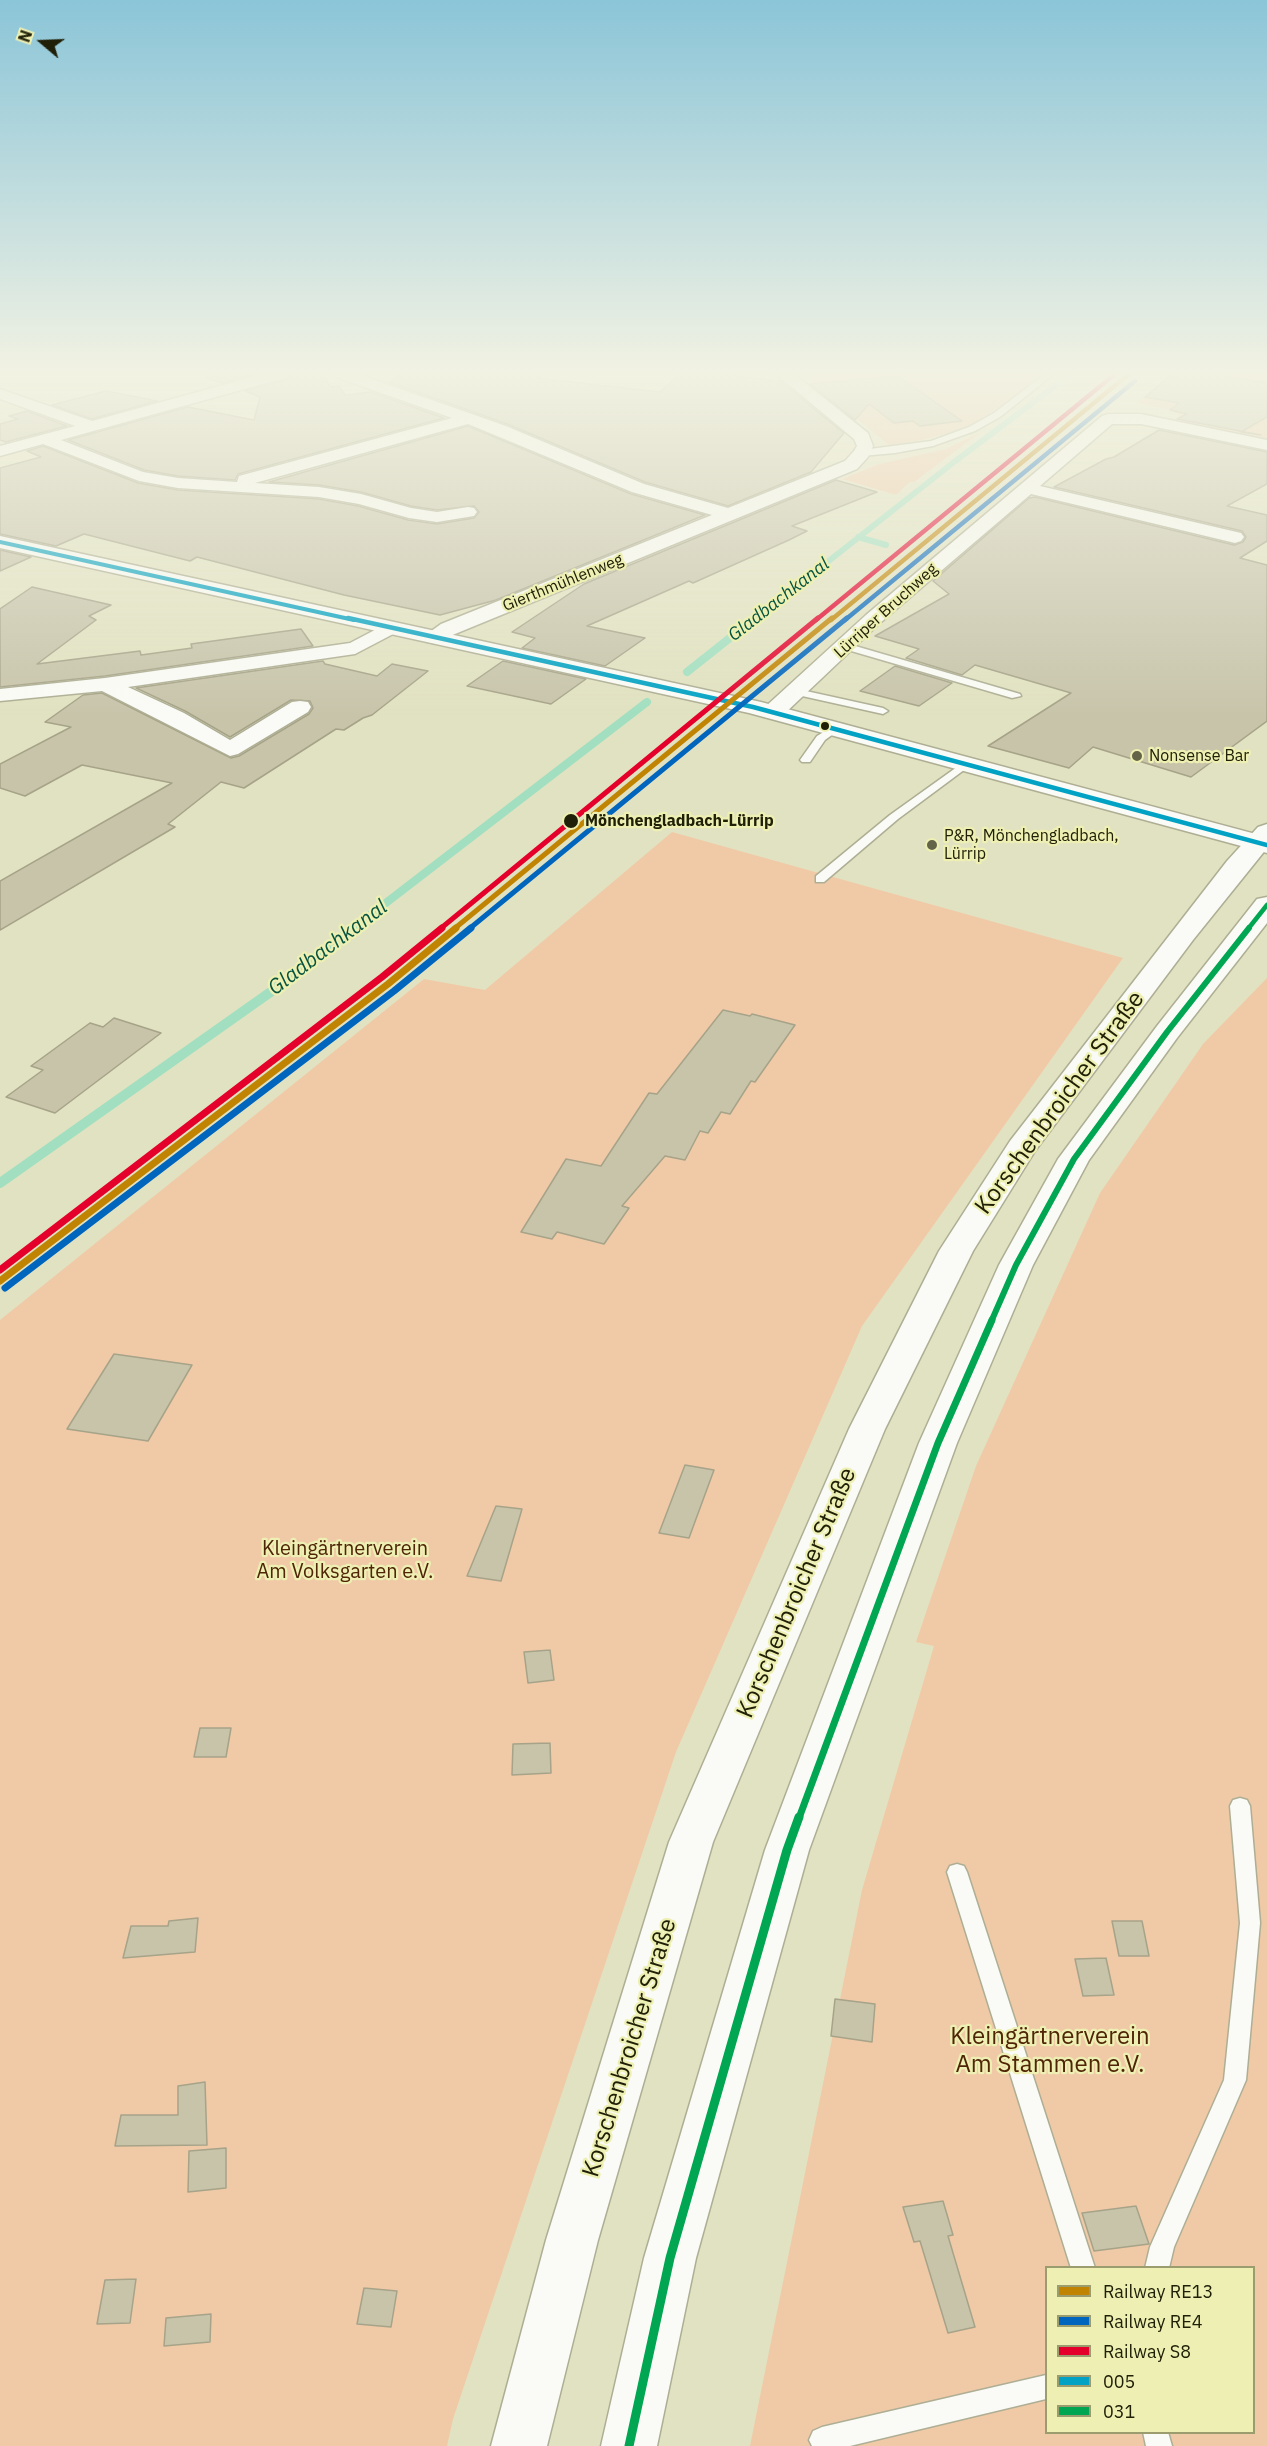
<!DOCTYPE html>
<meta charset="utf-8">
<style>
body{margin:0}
#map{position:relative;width:1267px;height:2446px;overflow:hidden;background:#e1e2c1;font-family:"IBM Plex Sans",sans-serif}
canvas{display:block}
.legend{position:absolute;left:1045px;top:2266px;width:210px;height:168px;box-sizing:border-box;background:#eef0b3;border:2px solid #9c9d6f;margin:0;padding:8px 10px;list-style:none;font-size:18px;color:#202008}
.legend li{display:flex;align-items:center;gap:12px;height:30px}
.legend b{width:30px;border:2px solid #9c9d6f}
.north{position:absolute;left:12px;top:12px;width:60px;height:60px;-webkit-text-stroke:4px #eef0b3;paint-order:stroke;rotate:289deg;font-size:16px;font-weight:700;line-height:24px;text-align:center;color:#202008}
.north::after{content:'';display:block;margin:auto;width:21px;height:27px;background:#202008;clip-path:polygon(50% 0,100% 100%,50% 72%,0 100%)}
</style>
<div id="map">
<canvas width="1267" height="2446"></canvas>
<ul class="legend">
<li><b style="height:8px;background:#c18402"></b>Railway RE13</li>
<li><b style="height:8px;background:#0065bd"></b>Railway RE4</li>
<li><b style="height:8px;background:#e4002b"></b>Railway S8</li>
<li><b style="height:8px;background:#02a2c4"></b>005</li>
<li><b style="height:8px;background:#00a651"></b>031</li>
</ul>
<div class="north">N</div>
</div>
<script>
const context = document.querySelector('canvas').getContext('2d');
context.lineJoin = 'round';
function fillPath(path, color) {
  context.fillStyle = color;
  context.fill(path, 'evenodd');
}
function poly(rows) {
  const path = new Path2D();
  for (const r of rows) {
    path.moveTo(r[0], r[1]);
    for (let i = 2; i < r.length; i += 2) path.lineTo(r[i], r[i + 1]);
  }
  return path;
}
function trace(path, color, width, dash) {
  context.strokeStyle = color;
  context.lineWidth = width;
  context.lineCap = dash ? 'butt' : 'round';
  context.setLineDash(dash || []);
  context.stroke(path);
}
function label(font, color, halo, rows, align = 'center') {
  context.font = font + ' "IBM Plex Sans",sans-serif';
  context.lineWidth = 4.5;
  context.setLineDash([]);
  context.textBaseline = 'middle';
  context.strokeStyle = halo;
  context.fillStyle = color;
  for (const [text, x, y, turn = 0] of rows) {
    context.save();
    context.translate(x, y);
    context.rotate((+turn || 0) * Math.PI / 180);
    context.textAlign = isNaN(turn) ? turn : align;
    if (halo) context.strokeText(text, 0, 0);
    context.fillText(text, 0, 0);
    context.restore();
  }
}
const green = poly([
 [803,374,1040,374,1016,396,967,428,922,440,889,445],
 [1171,374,1267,374,1267,456,1161,434,1184,420,1174,411,1137,403],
 [981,432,914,482,910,482,896,495,842,479,879,464,946,449],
 [672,832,1123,958,862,1326,676,1752,453,2419,447,2446,0,2446,0,1320,424,979,485,990],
 [1267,978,1267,2446,750,2446,862,1890,934,1646,916,1642,976,1466,1100,1193,1203,1044],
 [1046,2268,1254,2268,1254,2432,1046,2432]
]);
const streamFar2 = poly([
 [858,537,886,545],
 [754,620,954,462,1071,374]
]);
const streamFar1 = poly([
 [687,672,755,618],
 [352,929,647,702]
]);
const stream = poly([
 [0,1183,272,991,354,928]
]);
const building = poly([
 [208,374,254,374,222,383,207,378,208,374],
 [292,374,322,374,331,387,339,386,345,395,371,392,444,418,238,474,235,480,178,476,144,470,68,440,188,407,254,420,260,397,245,391,289,379,292,374],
 [400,374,543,374,538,378,660,392,679,374,717,374,780,381,844,433,811,472,728,506,645,482,507,424,389,382,400,374],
 [1172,374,1212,374,1267,383,1267,417,1241,432,1261,435,1177,419,1187,414,1170,410,1179,403,1145,397,1172,374],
 [898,376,962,421,920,426,913,421,894,423,869,404,855,420,810,384,898,376],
 [106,391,157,401,92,419,52,405,106,391],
 [27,411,67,426,6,442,0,440,0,424,18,419,9,416,27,411],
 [468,426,631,494,705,515,496,600,440,615,344,595,197,557,190,561,84,534,56,546,0,534,0,468,41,457,27,451,43,446,138,483,178,490,319,499,358,506,408,520,437,524,474,518,479,512,474,506,437,510,411,506,361,492,319,485,269,482,468,426],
 [1159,430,1267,452,1267,484,1227,506,1267,515,1267,541,1240,558,1267,565,1267,721,1191,777,1093,747,1069,768,988,746,1071,693,975,665,962,675,906,658,919,649,875,636,949,594,933,581,1029,498,1035,497,1234,545,1243,542,1246,537,1242,531,1054,487,1106,459,1114,457,1159,430],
 [836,480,877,492,792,526,807,531,789,540,693,583,689,581,587,626,645,638,605,666,522,648,535,638,512,632,584,584,836,480],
 [0,550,31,557,0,571,0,550],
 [32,587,111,605,89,616,96,620,37,664,140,651,141,655,192,648,191,644,301,629,313,646,105,676,0,687,0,609,32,587],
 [323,661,325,664,377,676,392,664,428,671,372,715,363,718,344,730,336,729,244,788,221,782,168,824,175,827,0,930,0,881,172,783,82,765,25,796,0,788,0,764,71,727,45,722,83,695,102,693,231,758,239,756,309,714,313,708,310,701,291,700,230,737,185,711,136,688,323,661],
 [503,661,586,679,551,704,467,686,503,661],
 [895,666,952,683,919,706,860,691,895,666],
 [723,1010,750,1016,752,1014,795,1025,755,1082,751,1081,730,1114,721,1112,708,1133,700,1131,685,1160,665,1156,622,1206,629,1208,604,1244,557,1232,552,1239,521,1232,566,1159,601,1166,649,1093,657,1094,723,1010],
 [114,1018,161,1033,55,1113,6,1097,43,1070,31,1066,90,1023,103,1027,114,1018],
 [114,1354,192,1365,148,1441,67,1429,114,1354],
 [685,1465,714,1470,689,1538,659,1533,685,1465],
 [496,1506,522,1509,501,1581,467,1576,496,1506],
 [550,1650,554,1680,528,1683,524,1652,550,1650],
 [200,1728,231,1728,226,1757,194,1757,200,1728],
 [550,1743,551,1773,512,1775,513,1744,550,1743],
 [198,1918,195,1952,123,1958,131,1926,168,1926,169,1921,198,1918],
 [1112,1921,1142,1921,1149,1956,1119,1956,1112,1921],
 [1106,1958,1114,1995,1083,1996,1075,1959,1106,1958],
 [835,1999,875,2004,872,2042,831,2036,835,1999],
 [205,2082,207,2145,115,2146,121,2115,178,2115,178,2086,205,2082],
 [226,2148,226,2188,188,2192,189,2151,226,2148],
 [943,2201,953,2235,948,2236,975,2327,948,2333,920,2241,914,2242,903,2207,943,2201],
 [1136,2206,1149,2244,1094,2251,1082,2213,1136,2206],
 [136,2279,130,2323,97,2324,105,2280,136,2279],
 [364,2288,397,2291,391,2327,357,2324,364,2288],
 [211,2314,210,2342,164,2346,166,2318,211,2314]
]);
const lane = poly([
 [1045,374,1054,374,1000,417,975,431,933,446,895,453,862,456,858,453,862,450,931,441,969,427,994,413,1045,374],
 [845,643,1020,694,1021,696,1012,698,841,648,840,646,845,643],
 [797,689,883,708,888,711,883,714,793,694,792,692,797,689],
 [832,727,837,730,836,732,825,740,810,762,802,762,800,760,817,736,832,727],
 [964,762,970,765,968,767,898,819,824,882,816,882,816,876,890,815,964,762],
 [1240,1798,1247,1800,1250,1806,1260,1923,1246,2080,1174,2247,1169,2268,1145,2268,1150,2247,1224,2080,1240,1923,1230,1806,1233,1800,1240,1798],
 [957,1864,964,1866,967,1872,1095,2268,1071,2268,947,1872,950,1866,957,1864],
 [1046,2375,1046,2399,850,2446,812,2446,809,2440,813,2431,822,2427,1046,2375],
 [1143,2432,1168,2432,1172,2446,1146,2446,1143,2432]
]);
const street = poly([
 [263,374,290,374,288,377,61,440,143,472,178,478,237,482,239,476,452,418,336,377,334,374,358,374,506,426,644,484,728,508,845,461,854,451,857,446,854,439,776,374,794,374,868,433,873,446,868,457,857,469,433,643,426,641,423,637,441,624,712,515,632,492,468,424,255,483,319,487,361,494,411,508,437,512,468,507,474,508,477,512,474,516,437,522,409,518,359,504,319,497,178,488,139,481,43,444,0,456,0,446,75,426,0,399,0,389,92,421,263,374],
 [1108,414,1141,414,1267,440,1267,450,1141,424,1112,424,1040,486,1241,533,1244,537,1241,541,1235,543,1031,494,880,623,781,717,773,718,765,717,762,712,765,707,866,615,1102,416,1108,414],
 [390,622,397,624,400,628,397,632,355,654,128,687,184,713,230,740,292,702,300,701,308,702,311,707,308,712,238,754,230,756,102,691,0,701,0,689,105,678,350,643,390,622]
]);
const secondary = poly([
 [0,536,761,702,1267,837,1267,853,749,713,0,548,0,536]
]);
const primary = poly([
 [1267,824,1267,848,1193,940,1035,1151,973,1251,885,1429,713,1842,598,2240,547,2446,491,2446,546,2240,669,1842,849,1429,939,1251,1010,1141,1227,861,1258,827,1267,824],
 [1267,897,1267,923,1177,1038,1089,1160,1033,1265,957,1443,809,1850,696,2258,657,2446,601,2446,644,2258,765,1850,919,1443,999,1265,1058,1159,1157,1026,1257,899,1267,897]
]);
const bus1Far1 = poly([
 [0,542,354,620]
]);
const bus1 = poly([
 [348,618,753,707,1267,845]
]);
const bus2Far3 = poly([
 [1248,929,1267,905]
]);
const bus2Far2 = poly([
 [991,1322,1016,1265,1074,1159,1167,1032,1249,928]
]);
const bus2Far1 = poly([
 [799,1818,938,1443,992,1320]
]);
const bus2 = poly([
 [629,2446,670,2258,787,1850,799,1817]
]);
const rail1Far2 = poly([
 [831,620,1129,374]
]);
const rail1Far1 = poly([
 [454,929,832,618]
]);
const rail1 = poly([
 [0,1281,388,984,456,928]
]);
const rail2Far2 = poly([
 [845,620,1135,381]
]);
const rail2Far1 = poly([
 [469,929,847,618]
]);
const rail2 = poly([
 [5,1288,394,991,471,928]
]);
const rail3Far2 = poly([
 [816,620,1115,374]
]);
const rail3Far1 = poly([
 [440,929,818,618]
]);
const rail3 = poly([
 [0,1270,382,977,442,928]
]);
const markers = [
 [825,726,5,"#202008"],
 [1137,756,6,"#646449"],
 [571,821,8,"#202008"],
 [932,845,6,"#646449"]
];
const farStreetnames = [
 ["Gierthmühlenweg",563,583,-22],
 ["Lürriper Bruchweg",886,611,-42]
];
const farPoinames = [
 ["Nonsense Bar",1149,756],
 ["P&R, Mönchengladbach,",944,836],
 ["Lürrip",944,854]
];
const farStopnames = [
 ["Mönchengladbach-Lürrip",585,821]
];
const farWaternames = [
 ["Gladbachkanal",779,600,-38]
];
const parkNames = [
 ["Kleingärtnerverein",345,1549],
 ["Am Volksgarten e.V.",345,1572]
];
const waterNames = [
 ["Gladbachkanal",328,948,-37]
];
const nearStreetnames = [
 ["Korschenbroicher Straße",1060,1103,-54],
 ["Korschenbroicher Straße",797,1593,-67],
 ["Korschenbroicher Straße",630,2048,-73]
];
const nearParknames = [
 ["Kleingärtnerverein",1050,2037],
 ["Am Stammen e.V.",1050,2065]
];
fillPath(green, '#f0caa7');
trace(streamFar2, '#a1dfc0', 6);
trace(streamFar1, '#a1dfc0', 8);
trace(stream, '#a1dfc0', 10);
fillPath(building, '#c7c4aa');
trace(building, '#a6a389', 1.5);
trace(lane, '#aeae94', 3);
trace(street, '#aeae94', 3);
trace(secondary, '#aeae94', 3);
trace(primary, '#aeae94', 3);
fillPath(lane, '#fafbf6');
fillPath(street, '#fafbf6');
fillPath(secondary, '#fafbf6');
fillPath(primary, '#fafbf6');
trace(bus1Far1, '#02a2c4', 4);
trace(bus1, '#02a2c4', 4.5);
trace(bus2Far3, '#00a651', 4.5);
trace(bus2Far2, '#00a651', 6);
trace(bus2Far1, '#00a651', 7);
trace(bus2, '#00a651', 9);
trace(rail1Far2, '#c18402', 4.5);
trace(rail1Far1, '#c18402', 5);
trace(rail1, '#c18402', 7);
trace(rail2Far2, '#0065bd', 4.5);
trace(rail2Far1, '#0065bd', 5);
trace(rail2, '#0065bd', 7);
trace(rail3Far2, '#e4002b', 4.5);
trace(rail3Far1, '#e4002b', 5);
trace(rail3, '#e4002b', 7);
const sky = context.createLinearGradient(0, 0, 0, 717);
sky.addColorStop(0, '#8bc5d8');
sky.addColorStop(0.52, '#f2f2e3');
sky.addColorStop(1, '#f2f2e300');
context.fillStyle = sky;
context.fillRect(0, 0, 1267, 717);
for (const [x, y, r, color] of markers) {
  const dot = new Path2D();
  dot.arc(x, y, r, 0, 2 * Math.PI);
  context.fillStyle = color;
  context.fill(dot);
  trace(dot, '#eef0b3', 2);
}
label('16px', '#202008', '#eef0b3', farStreetnames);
label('16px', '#202008', '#eef0b3', farPoinames, 'left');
label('bold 16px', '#202008', '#eef0b3', farStopnames, 'left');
label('italic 18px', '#06533f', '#eef0b3', farWaternames);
label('20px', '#4f2407', '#eef0b3', parkNames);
label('italic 21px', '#06533f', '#eef0b3', waterNames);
label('24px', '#202008', '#eef0b3', nearStreetnames);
label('24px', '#4f2407', '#eef0b3', nearParknames);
</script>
